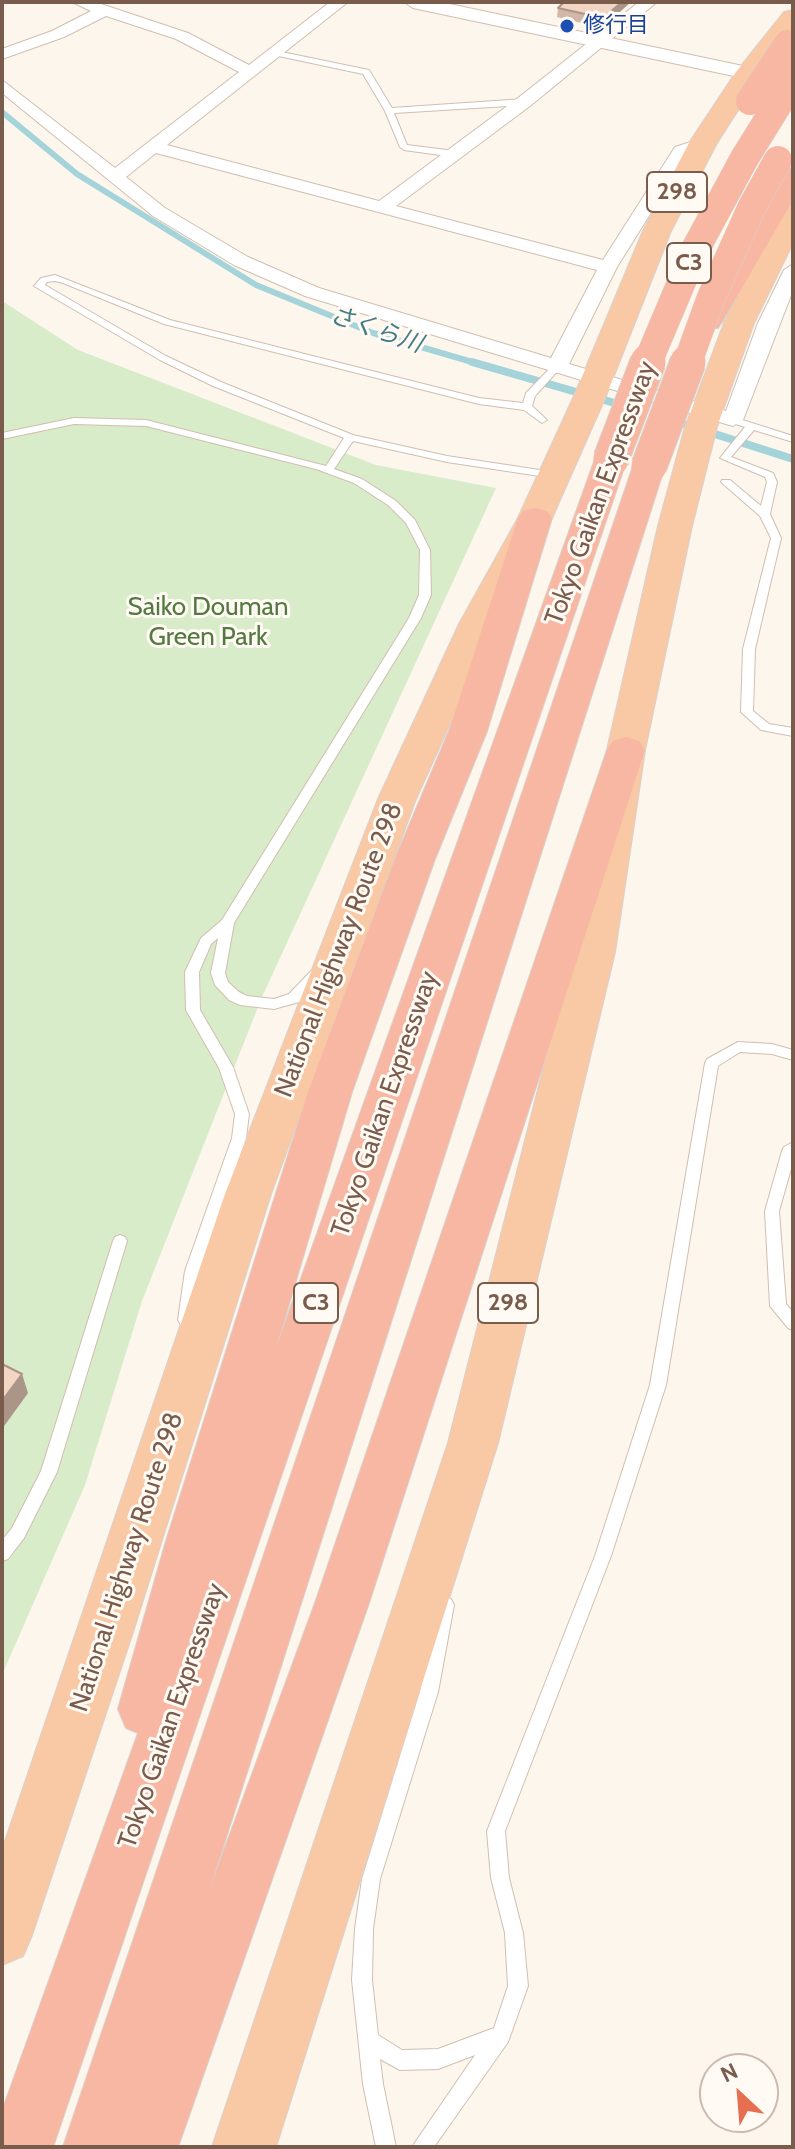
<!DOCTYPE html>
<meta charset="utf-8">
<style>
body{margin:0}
#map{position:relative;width:795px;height:2149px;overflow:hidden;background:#fdf6ec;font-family:Cabin,sans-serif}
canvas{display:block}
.frame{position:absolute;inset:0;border:4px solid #7a5c4d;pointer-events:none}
.north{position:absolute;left:699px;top:2053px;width:80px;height:80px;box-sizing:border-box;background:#fffaf3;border:2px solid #cabbb1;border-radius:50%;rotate:334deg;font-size:22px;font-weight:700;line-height:32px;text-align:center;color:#7a5c4d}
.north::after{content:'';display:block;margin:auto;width:28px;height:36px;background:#e76f51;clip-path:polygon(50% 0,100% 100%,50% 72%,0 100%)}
</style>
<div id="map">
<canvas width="795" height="2149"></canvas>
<div class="frame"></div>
<div class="north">N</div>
</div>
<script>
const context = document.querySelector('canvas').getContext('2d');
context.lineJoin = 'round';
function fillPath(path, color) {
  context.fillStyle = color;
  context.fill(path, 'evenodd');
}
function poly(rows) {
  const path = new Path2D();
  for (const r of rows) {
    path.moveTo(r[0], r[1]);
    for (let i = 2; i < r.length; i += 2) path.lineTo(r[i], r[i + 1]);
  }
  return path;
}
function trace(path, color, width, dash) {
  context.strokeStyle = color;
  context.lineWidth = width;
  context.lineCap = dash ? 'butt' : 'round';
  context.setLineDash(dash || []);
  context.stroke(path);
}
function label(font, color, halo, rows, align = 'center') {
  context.font = font + ' Cabin,"Noto Sans JP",sans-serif';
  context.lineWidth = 6;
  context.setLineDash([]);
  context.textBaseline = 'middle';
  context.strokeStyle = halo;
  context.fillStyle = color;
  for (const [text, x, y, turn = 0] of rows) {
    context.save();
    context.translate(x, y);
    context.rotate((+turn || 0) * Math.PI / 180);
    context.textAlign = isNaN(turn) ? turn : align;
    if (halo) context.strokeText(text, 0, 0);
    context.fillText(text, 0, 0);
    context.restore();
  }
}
const green = poly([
 [2,301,78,350,376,465,496,488,262,997,142,1301,85,1485,2,1675]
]);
const streamFar1 = poly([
 [2,112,77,174,256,285,373,333,479,364]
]);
const stream = poly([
 [472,362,625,406],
 [671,420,793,459]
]);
const service = poly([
 [272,50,369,70,392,108,524,99,528,102,524,105,394,113,407,145,455,151,459,154,455,157,404,150,400,147,385,111,363,74,269,54,269,50,272,50],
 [55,275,170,320,479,398,523,403,526,393,555,363,563,365,535,396,532,406,547,420,542,423,524,410,479,404,164,324,63,283,55,281,47,282,45,285,166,356,221,382,353,435,447,456,553,472,558,475,553,478,447,462,353,441,334,469,362,479,396,501,415,520,430,550,431,595,421,618,234,923,225,973,228,982,239,992,247,996,274,999,289,994,312,970,322,970,324,974,322,978,299,1002,274,1009,240,1005,229,1000,215,985,211,973,218,938,211,944,199,972,200,1010,233,1067,249,1114,246,1138,201,1271,194,1320,191,1325,186,1327,181,1325,178,1320,185,1271,232,1138,235,1114,219,1068,186,1010,185,972,201,938,222,920,409,618,419,595,420,550,406,523,388,505,354,483,316,469,146,426,74,424,2,439,2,433,74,418,146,420,326,466,344,438,213,386,160,360,34,286,41,278,55,275],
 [733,417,793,436,793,442,754,430,731,457,773,473,777,482,770,514,781,538,755,649,753,711,769,724,793,728,793,736,761,730,741,712,743,649,771,538,760,516,721,482,722,480,730,480,761,506,767,482,765,477,720,458,745,427,729,422,728,420,733,417],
 [738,1042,772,1044,793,1050,793,1060,772,1054,740,1052,718,1066,666,1385,611,1556,505,1831,509,1878,523,1933,528,1986,508,2042,434,2147,412,2147,475,2055,438,2069,400,2070,380,2059,383,2084,396,2147,376,2147,363,2084,352,1980,355,1929,362,1879,420,1692,436,1605,439,1599,445,1597,451,1599,454,1605,438,1692,380,1879,373,1929,372,1980,378,2035,402,2050,438,2049,494,2028,508,1986,505,1933,491,1878,487,1831,595,1556,650,1385,705,1063,707,1059,738,1042],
 [793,1142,793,1162,779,1211,786,1304,793,1312,793,1330,788,1328,770,1306,765,1211,782,1151,784,1147,793,1142],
 [120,1235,125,1237,127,1241,57,1472,24,1538,8,1559,2,1561,2,1540,12,1528,41,1471,113,1241,115,1237,120,1235]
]);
const minor = poly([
 [72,2,95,2,188,33,249,65,330,2,348,2,167,145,379,201,518,98,639,2,657,2,530,106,396,206,603,260,675,147,703,138,709,139,709,147,687,155,617,267,569,364,726,411,758,323,784,270,793,264,793,290,743,420,733,426,726,424,305,296,234,265,153,216,2,93,2,80,115,168,239,72,176,39,106,16,64,37,2,59,2,49,52,31,91,11,72,2],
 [156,153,597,270,551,358,319,288,248,257,165,208,126,177,156,153]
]);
const tertiary = poly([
 [404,2,440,2,781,74,791,80,781,86,413,8,404,2]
]);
const trunk = poly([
 [793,10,793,33,760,76,717,143,671,231,606,396,552,518,495,624,416,799,271,1194,133,1632,32,1935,23,1956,2,1965,2,1850,225,1194,378,799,459,624,518,518,574,396,643,231,689,143,736,72,784,12,793,10],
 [793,205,793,243,754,323,717,427,692,526,645,750,615,952,498,1443,276,2147,212,2147,448,1443,573,952,607,750,658,526,685,427,724,323,779,214,783,208,793,205]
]);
const motorway = poly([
 [793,168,793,200,722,322,718,328,696,328,692,322,779,176,783,170,793,168],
 [611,449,623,452,627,459,53,2147,2,2147,2,2111,138,1733,126,1728,118,1709,166,1541,308,1092,395,859,449,731,518,518,523,511,535,508,547,511,552,518,487,731,435,859,352,1092,276,1348,595,459,599,452,611,449],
 [649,456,661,459,665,466,209,1891,315,1603,607,750,613,741,626,737,639,741,645,750,369,1603,178,2147,63,2147,633,466,637,459,649,456]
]);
const motorwayBridgeFar1 = poly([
 [750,101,788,44],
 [647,364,696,248,744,159,793,80],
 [687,364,711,298,752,207,778,160]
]);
const motorwayBridge = poly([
 [611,459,648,362],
 [649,466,688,362]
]);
const wall = poly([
 [564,2,609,22,602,28,557,17,558,8]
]);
const shadedWall = poly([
 [622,2,631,2,602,28,603,18],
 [22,1374,28,1393,2,1429,2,1401]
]);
const building = poly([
 [564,2,622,2,603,18,558,8,564,2],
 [2,1364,22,1374,2,1401,2,1364]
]);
const markers = [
 [567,26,8,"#1a4fb4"]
];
const farTransitnames = [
 ["修行目",583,26]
];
const shields = [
 [677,192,60],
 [689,263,44],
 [316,1303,44],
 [508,1303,60]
];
const shieldNames = [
 ["298",677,192],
 ["C3",689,263],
 ["C3",316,1303],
 ["298",508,1303]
];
const farWaternames = [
 ["さくら川",376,330,19]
];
const streetNames = [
 ["Tokyo Gaikan Expressway",601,493,-70],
 ["National Highway Route 298",339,950,-69],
 ["Tokyo Gaikan Expressway",385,1104,-71],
 ["National Highway Route 298",127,1562,-72],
 ["Tokyo Gaikan Expressway",172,1716,-71]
];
const parkNames = [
 ["Saiko Douman",208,607],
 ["Green Park",208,637]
];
fillPath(green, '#d8ecc9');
trace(streamFar1, '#a5d3da', 6);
trace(stream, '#a5d3da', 8);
trace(service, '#d1beb0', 2);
trace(minor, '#d1beb0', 2);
trace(tertiary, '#d1beb0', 2);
trace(trunk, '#dad1cd', 2);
trace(motorway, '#dad1cd', 2);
fillPath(service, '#fff');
fillPath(minor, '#fff');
fillPath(tertiary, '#fff');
fillPath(trunk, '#f9c8a4');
fillPath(motorway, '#f7b7a3');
trace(motorwayBridgeFar1, '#dad1cd', 29, []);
trace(motorwayBridge, '#dad1cd', 37, []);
trace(motorwayBridgeFar1, '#f7b7a3', 28);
trace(motorwayBridge, '#f7b7a3', 35);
fillPath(wall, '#d1b7a8');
fillPath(shadedWall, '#aa9588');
fillPath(building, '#f3d5c3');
trace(building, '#aa9588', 2);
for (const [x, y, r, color] of markers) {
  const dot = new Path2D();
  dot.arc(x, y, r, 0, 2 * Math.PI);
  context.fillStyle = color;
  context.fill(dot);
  trace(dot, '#fffaf3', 3);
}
label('22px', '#164399', '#fffaf3', farTransitnames, 'left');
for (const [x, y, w] of shields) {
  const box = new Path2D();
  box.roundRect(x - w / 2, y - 20, w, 40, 6);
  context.fillStyle = '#fffaf3';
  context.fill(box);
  trace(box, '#7a5c4d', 2);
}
label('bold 24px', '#7a5c4d', null, shieldNames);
label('italic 24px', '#437c86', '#fffaf3', farWaternames);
label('26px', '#7a5c4d', '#fffaf3', streetNames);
label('26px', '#537a41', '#fffaf3', parkNames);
</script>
